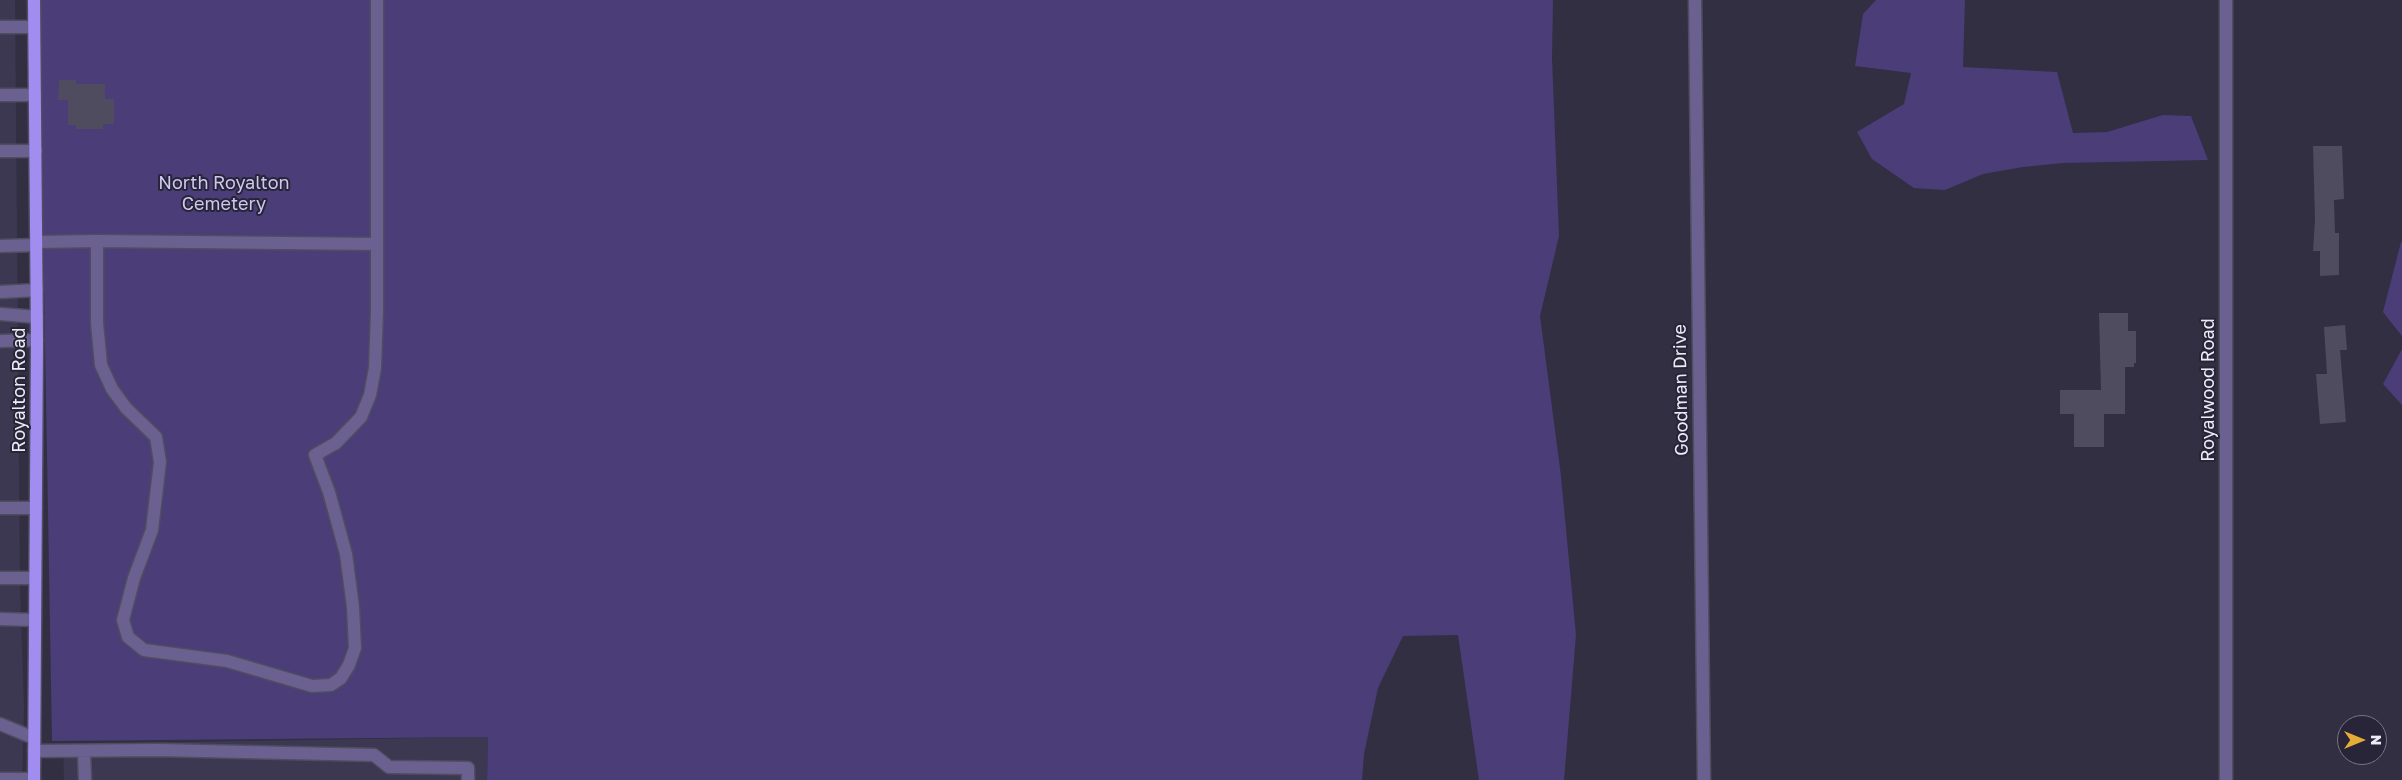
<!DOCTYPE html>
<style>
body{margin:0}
#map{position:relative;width:2402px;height:780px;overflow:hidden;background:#322f42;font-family:"Golos Text",sans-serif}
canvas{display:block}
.north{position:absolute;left:2337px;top:715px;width:50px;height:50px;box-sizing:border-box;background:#282538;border:1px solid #767484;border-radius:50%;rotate:90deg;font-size:14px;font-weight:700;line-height:20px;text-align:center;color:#ecebf7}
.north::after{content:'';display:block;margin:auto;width:18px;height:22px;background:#e5ad35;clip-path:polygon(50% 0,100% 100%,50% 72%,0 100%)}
</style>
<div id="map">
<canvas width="2402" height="780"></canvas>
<div class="north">N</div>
</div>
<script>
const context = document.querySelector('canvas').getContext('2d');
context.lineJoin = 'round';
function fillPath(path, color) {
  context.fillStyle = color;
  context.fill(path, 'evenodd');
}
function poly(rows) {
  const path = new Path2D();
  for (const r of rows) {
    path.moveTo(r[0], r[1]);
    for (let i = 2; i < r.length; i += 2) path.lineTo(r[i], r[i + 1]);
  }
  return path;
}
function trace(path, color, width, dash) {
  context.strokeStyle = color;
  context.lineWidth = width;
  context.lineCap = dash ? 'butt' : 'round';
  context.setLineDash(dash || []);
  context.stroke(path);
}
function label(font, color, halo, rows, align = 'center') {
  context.font = font + ' "Golos Text",sans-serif';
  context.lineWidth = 4;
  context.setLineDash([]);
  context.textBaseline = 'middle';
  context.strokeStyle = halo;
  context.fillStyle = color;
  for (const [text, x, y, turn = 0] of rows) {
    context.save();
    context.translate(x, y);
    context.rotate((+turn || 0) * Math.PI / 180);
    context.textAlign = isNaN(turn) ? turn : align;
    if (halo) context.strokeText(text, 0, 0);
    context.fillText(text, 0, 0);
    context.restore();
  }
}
const built = poly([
 [0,0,15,0,20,589,24,708,22,780,0,780],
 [488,737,487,780,64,780,63,744]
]);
const green = poly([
 [39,0,1553,0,1552,58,1559,236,1540,316,1561,476,1576,635,1564,780,1479,780,1458,635,1403,636,1378,688,1364,754,1362,780,487,780,488,737,52,741],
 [1876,0,1965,0,1963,67,2057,72,2073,133,2107,132,2163,115,2191,116,2208,160,2063,163,2023,167,1983,174,1945,190,1914,188,1872,159,1857,132,1904,104,1911,73,1855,66,1863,14],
 [2401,242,2402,242,2402,336,2383,312],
 [2402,349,2402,405,2383,384]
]);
const building = poly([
 [59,80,76,80,76,84,105,84,105,99,114,99,114,124,103,124,103,129,76,129,76,125,68,125,68,100,58,100],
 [2313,146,2342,146,2344,199,2334,200,2335,233,2339,233,2339,275,2320,276,2320,251,2313,251,2315,220],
 [2099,313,2128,313,2128,331,2136,331,2136,363,2134,363,2134,367,2125,367,2125,414,2104,414,2104,447,2074,447,2074,414,2060,414,2060,390,2101,390],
 [2345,325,2347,350,2340,350,2346,422,2320,424,2316,374,2327,374,2324,327]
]);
const minor = poly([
 [1695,0,1704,780],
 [2226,0,2226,780],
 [0,27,34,27],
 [0,95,35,95],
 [0,151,36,151],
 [97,241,377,244],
 [37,242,97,241,97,323,101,365,112,389,126,408,156,437,160,462,152,530,134,578,123,620,128,637,144,650,227,661,312,686,331,685,341,678,349,665,355,648,353,607,346,554,329,492,315,455,336,443,361,417,370,395,375,368,377,311,377,0],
 [0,246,37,245],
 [0,292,37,290],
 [0,314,37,317],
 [0,341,37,340],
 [0,508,36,508],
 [0,578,35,578],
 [0,619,35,620],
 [0,724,34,738],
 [34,751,159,750,374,755,389,767,468,768,468,780],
 [84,751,85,780],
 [0,779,34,779]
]);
const major = poly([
 [34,780,37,340,34,0]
]);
const parkNames = [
 ["North Royalton",224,183],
 ["Cemetery",224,204]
];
const streetNames = [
 ["Royalton Road",19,390,-90],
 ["Goodman Drive",1681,390,-91],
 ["Royalwood Road",2208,390,-90]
];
fillPath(built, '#3d3852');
fillPath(green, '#4b3d78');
fillPath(building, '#4f4c60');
trace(minor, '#504d5f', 15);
trace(major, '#504d5f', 15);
trace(minor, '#6a6191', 12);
trace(major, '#a18cf0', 12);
label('18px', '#cec8f0', '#282538', parkNames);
label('18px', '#ecebf7', '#282538', streetNames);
</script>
